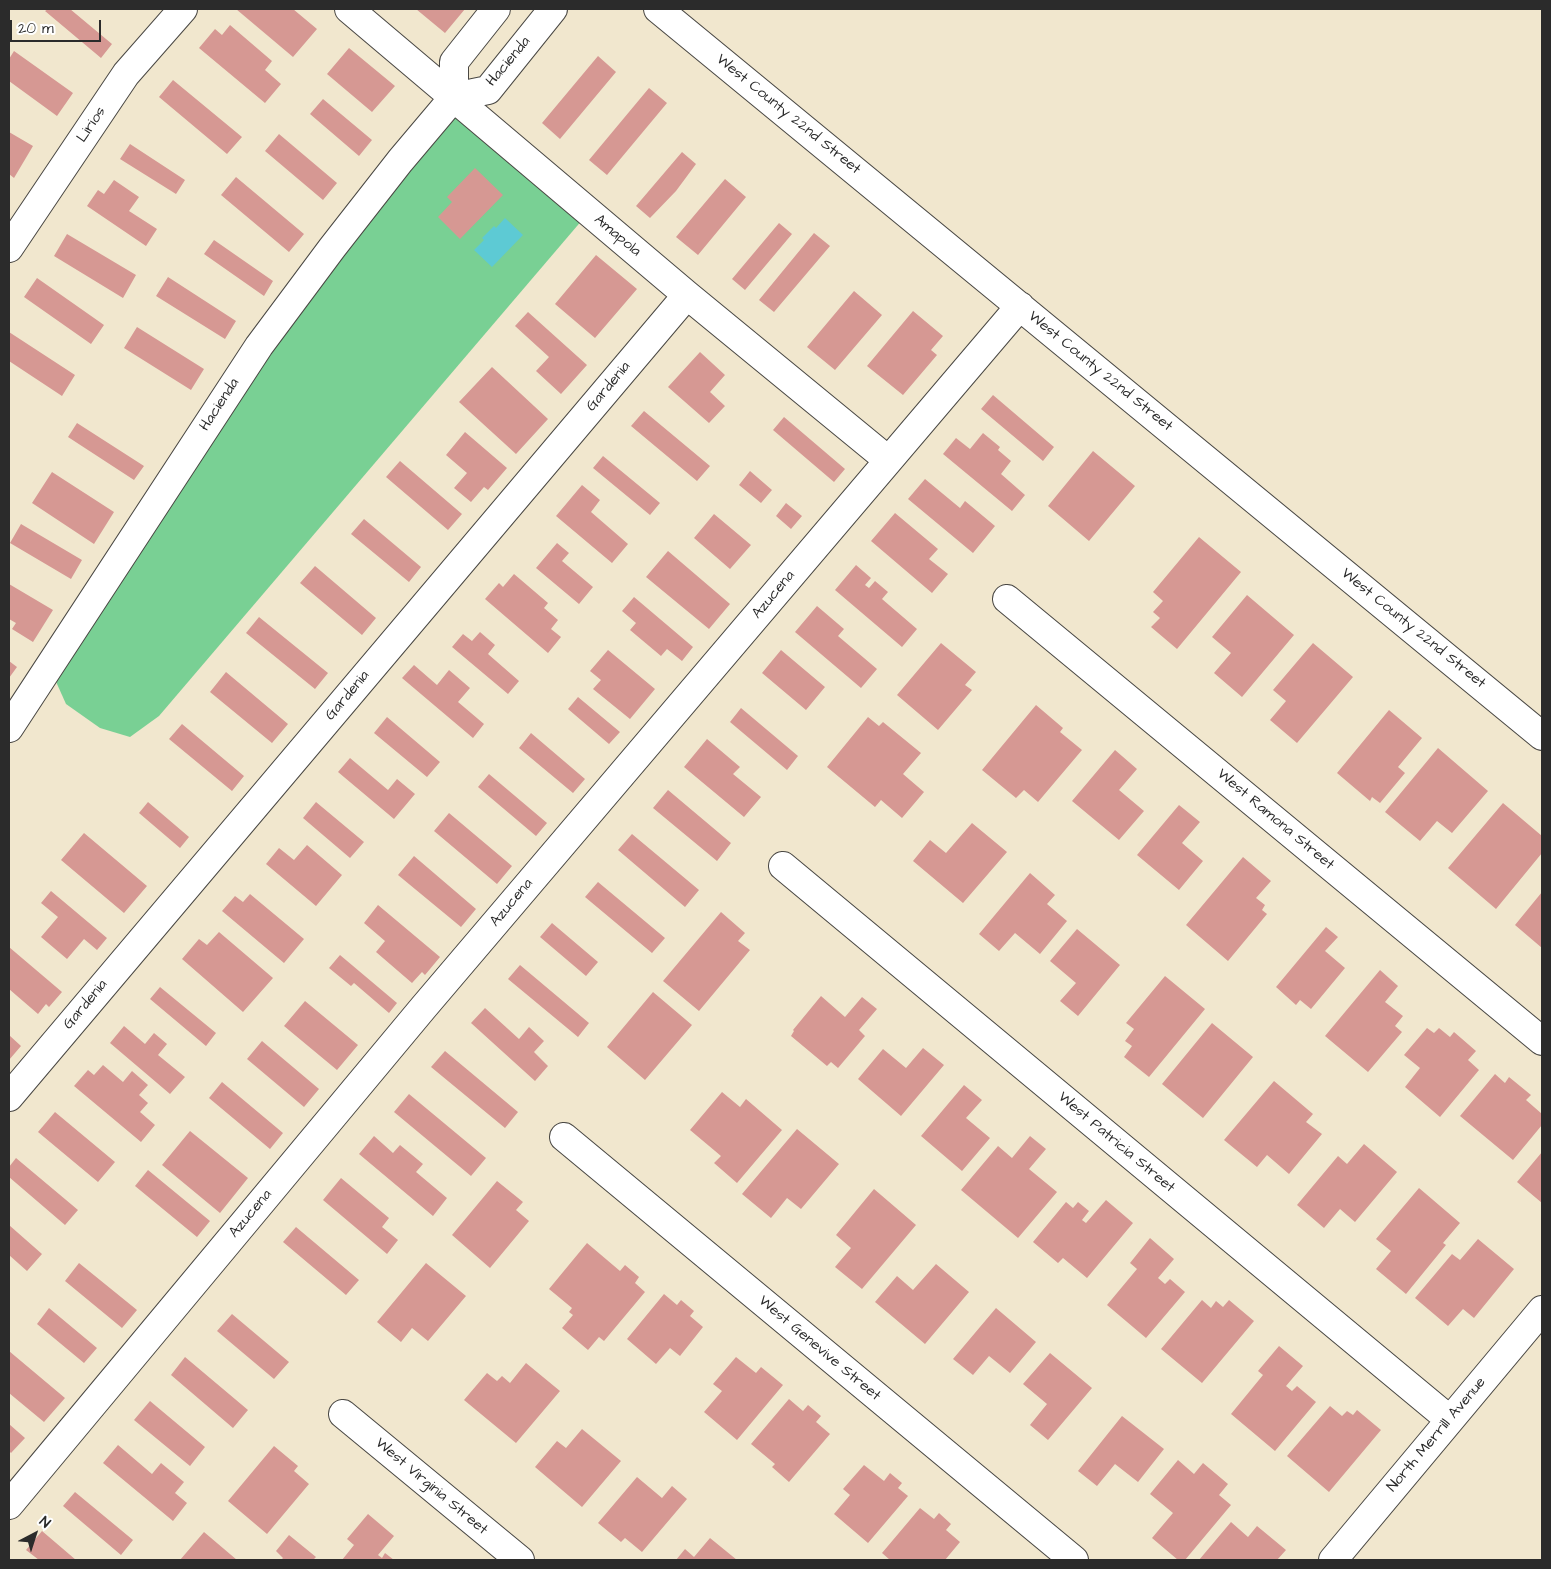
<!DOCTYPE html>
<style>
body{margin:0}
#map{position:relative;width:1551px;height:1569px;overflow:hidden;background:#f1e7ce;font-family:"Architects Daughter",sans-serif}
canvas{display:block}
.frame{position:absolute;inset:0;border:10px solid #2b2b2b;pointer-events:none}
.north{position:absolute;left:10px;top:1509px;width:50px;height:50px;-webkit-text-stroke:4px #fff;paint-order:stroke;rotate:40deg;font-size:14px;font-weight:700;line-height:20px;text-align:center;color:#2b2b2b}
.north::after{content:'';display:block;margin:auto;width:18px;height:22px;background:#2b2b2b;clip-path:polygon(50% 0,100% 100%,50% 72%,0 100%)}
.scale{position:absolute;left:10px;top:20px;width:91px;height:22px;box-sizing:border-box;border:2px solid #2b2b2b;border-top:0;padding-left:6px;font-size:15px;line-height:18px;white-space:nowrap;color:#2b2b2b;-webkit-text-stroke:4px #fff;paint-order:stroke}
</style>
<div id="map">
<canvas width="1551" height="1569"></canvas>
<div class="frame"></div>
<div class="north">N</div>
<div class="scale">20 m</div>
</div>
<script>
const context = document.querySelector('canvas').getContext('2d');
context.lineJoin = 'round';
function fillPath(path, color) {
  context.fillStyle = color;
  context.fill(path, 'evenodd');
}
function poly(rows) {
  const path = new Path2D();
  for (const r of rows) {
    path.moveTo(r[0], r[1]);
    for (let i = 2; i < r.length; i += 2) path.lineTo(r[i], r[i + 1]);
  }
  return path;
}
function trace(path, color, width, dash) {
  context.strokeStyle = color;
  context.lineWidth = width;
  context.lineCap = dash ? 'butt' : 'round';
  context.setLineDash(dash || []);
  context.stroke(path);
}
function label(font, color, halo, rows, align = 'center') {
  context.font = font + ' "Architects Daughter",sans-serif';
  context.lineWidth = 4.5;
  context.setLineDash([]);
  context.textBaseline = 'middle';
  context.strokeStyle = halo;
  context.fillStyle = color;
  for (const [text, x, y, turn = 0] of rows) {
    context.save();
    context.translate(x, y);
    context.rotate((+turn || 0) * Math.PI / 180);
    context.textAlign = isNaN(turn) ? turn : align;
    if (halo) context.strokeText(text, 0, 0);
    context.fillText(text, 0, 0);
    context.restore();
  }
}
const green = poly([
 [454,97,589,212,159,716,130,737,100,728,66,704,49,666,259,346]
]);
const water = poly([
 [505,218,523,235,492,267,474,250,484,240,482,238,494,226,496,228]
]);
const building = poly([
 [48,9,70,9,112,44,101,58,45,11],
 [236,9,293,9,317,29,293,57],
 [416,9,465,9,445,33],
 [230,25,272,61,265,70,281,84,265,103,199,48,215,29,222,35],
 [349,48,395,86,372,112,327,74],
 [14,51,73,93,57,116,9,81,9,59],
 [598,56,616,72,560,139,542,123],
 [173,80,242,137,227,154,159,97],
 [649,88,667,103,607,175,589,160],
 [323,99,372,140,359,156,310,114],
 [9,132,33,146,14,178,9,174],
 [279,134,337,183,323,200,265,151],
 [130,144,185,180,176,194,120,159],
 [682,152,696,164,676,191,650,218,636,206],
 [475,168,503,195,460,239,438,217,452,202,447,197],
 [236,177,304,234,289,252,221,195],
 [725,179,746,197,698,255,676,237],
 [114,180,139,197,129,211,157,229,146,246,87,206,98,190,104,194],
 [779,223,792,234,745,290,732,279],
 [814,233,830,246,774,312,759,300],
 [67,234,136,275,123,298,54,256],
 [214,240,273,281,264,296,204,254],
 [596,255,637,289,595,338,555,304],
 [168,277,236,321,225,339,156,296],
 [37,278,104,325,91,344,24,297],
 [854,291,882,315,835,370,807,347],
 [913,311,943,336,931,350,937,355,903,395,867,366],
 [528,312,587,365,561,394,536,371,549,357,515,326],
 [137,327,204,369,191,390,124,348],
 [9,332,75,375,62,396,9,361],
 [700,352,725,375,710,392,725,406,709,423,668,387],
 [492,367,548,419,516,454,459,402],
 [993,395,1054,447,1043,461,981,409],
 [644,411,710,466,697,481,631,426],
 [784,417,845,469,834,482,773,430],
 [77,423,144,466,134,480,68,437],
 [465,432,507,468,488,490,484,487,471,502,454,488,467,473,446,455],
 [983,433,1000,447,998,450,1011,461,1001,474,1025,495,1012,511,943,454,956,438,970,449],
 [1093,451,1135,486,1089,541,1048,506],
 [603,456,660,503,650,515,593,468],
 [400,461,462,514,448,530,386,477],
 [750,471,772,490,761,503,739,485],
 [52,472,114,512,94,544,32,503],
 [925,479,960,508,965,501,995,526,973,553,908,499],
 [582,485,600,500,591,512,628,544,612,563,556,516],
 [786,503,802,516,791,529,776,516],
 [895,513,938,549,929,559,948,574,932,593,871,541],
 [714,514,751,545,730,569,694,538],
 [364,519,421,567,409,582,351,534],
 [21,524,82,560,71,579,10,543],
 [1199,537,1241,572,1177,649,1151,627,1160,618,1153,612,1163,601,1153,592],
 [557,543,569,553,562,561,593,587,579,604,536,568],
 [668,551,730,604,709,629,646,577],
 [856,565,871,578,865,585,869,588,875,581,888,592,882,599,917,629,902,647,835,590],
 [315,566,376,618,362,635,300,583],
 [514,574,548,603,544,608,558,620,551,629,561,637,548,653,485,599,499,583,503,587],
 [9,584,53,610,33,642,12,629,16,623,9,619],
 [1247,595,1294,635,1242,697,1214,673,1231,653,1212,637],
 [634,597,693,647,682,661,667,649,661,656,630,630,636,623,622,611],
 [817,606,844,629,838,636,877,669,861,688,795,632],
 [259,617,328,673,315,689,246,633],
 [480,632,495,645,488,654,519,681,508,694,452,647,463,634,472,641],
 [941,643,976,672,965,685,972,690,938,730,897,695],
 [1313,643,1353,677,1297,743,1270,720,1286,701,1273,690],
 [608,650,655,689,630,719,593,689,601,680,590,671],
 [781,650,825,687,806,710,762,673],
 [9,661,17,667,9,678],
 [414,665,437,685,449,670,470,688,458,702,484,724,473,738,402,678],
 [226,672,288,724,272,743,210,692],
 [578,697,620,732,609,744,568,709],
 [1036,705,1063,728,1060,732,1082,750,1038,802,1024,790,1016,798,982,770],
 [741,708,798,756,787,770,730,722],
 [1389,710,1422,738,1398,767,1405,773,1380,803,1372,797,1370,801,1337,773],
 [387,717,440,762,427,777,374,733],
 [868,717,879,726,883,722,921,753,903,774,924,792,902,818,881,800,875,807,827,767],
 [182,724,244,776,232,791,169,739],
 [531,733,585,779,573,793,519,748],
 [707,739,740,767,733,774,761,797,744,817,684,767],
 [1438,748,1488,791,1452,833,1437,821,1420,841,1385,812],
 [1115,750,1137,769,1119,790,1144,811,1119,840,1072,801],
 [350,758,388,790,397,779,415,794,394,819,338,772],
 [489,774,547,823,536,836,478,787],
 [668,790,731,843,717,861,653,808],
 [148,802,189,837,180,848,139,813],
 [316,802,364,842,350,858,303,818],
 [1503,803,1542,836,1542,853,1496,909,1448,868],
 [1179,805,1200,822,1182,843,1203,861,1179,890,1137,855],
 [449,813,512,866,497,884,434,831],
 [972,823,1007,852,963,903,913,861,930,840,946,853],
 [84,833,147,886,124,913,61,860],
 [632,834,699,890,685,907,618,850],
 [307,845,342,875,316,906,266,864,279,848,294,860],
 [414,856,476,909,461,927,398,875],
 [1243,857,1271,881,1256,898,1265,905,1262,910,1267,914,1228,961,1186,925],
 [1030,873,1055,895,1047,904,1067,921,1040,954,1015,933,999,951,979,934],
 [598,882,665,938,652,953,585,897],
 [51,891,107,938,97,950,84,939,67,959,41,937,58,917,41,903],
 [1542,892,1542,948,1515,925],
 [250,894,304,939,284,963,222,911,235,896,243,902],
 [378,905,440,957,425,975,422,972,412,983,376,952,385,941,364,923],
 [721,912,745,933,738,941,750,950,699,1011,663,981],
 [552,923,598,962,586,976,540,937],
 [1326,927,1338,937,1325,951,1345,968,1311,1009,1300,1000,1296,1005,1276,987],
 [1077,929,1120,965,1078,1016,1060,1001,1076,983,1050,961],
 [219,932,273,978,243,1012,182,959,199,939,207,945],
 [9,947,62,992,49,1007,46,1004,38,1014,9,989],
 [340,955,397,1003,389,1013,354,983,351,986,329,968],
 [520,965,589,1023,578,1037,508,979],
 [1380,970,1398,986,1385,1002,1403,1016,1395,1026,1402,1032,1368,1072,1325,1036],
 [1165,976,1205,1009,1149,1077,1124,1057,1132,1046,1125,1041,1134,1029,1126,1023],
 [160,987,216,1033,206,1046,150,999],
 [653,992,692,1025,645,1080,607,1047],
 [821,996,845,1017,862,997,877,1009,859,1030,865,1036,838,1068,831,1062,827,1066,791,1036,794,1031,793,1030],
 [305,1001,358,1045,337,1070,284,1026],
 [485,1008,519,1039,529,1027,544,1041,534,1052,548,1066,535,1081,471,1023],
 [1212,1023,1253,1057,1203,1118,1162,1084],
 [124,1026,145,1044,154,1033,167,1044,158,1055,185,1077,170,1094,110,1043],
 [1427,1028,1434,1033,1439,1028,1450,1037,1454,1032,1476,1051,1468,1060,1479,1070,1440,1117,1405,1087,1420,1068,1404,1055],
 [9,1035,21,1046,9,1060],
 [262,1041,319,1089,304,1107,247,1059],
 [923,1048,944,1065,901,1116,858,1079,883,1049,906,1068],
 [445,1051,518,1112,505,1128,431,1067],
 [103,1065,123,1082,132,1071,148,1085,139,1095,148,1103,140,1112,155,1125,141,1142,74,1086,88,1070,94,1075],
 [1495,1074,1505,1083,1509,1077,1531,1095,1526,1100,1542,1114,1542,1125,1513,1160,1460,1116],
 [1274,1081,1313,1114,1306,1122,1322,1134,1289,1174,1267,1155,1257,1167,1224,1140],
 [222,1082,283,1133,270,1149,209,1098],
 [964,1085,982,1100,966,1118,990,1138,962,1171,921,1136],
 [722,1092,740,1107,746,1099,782,1130,737,1183,714,1163,721,1156,690,1130],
 [409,1094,486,1158,471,1176,394,1112],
 [55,1112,115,1162,98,1182,38,1132],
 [797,1129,839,1164,801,1209,787,1198,771,1218,742,1194],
 [190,1131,248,1178,220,1213,162,1165],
 [374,1136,393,1153,400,1145,423,1164,416,1172,447,1198,433,1216,359,1154],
 [1030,1136,1046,1149,1029,1169,1057,1192,1018,1238,961,1190,998,1146,1012,1158],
 [1364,1144,1397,1172,1355,1222,1340,1209,1324,1228,1297,1205,1338,1156,1347,1164],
 [1542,1152,1542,1203,1517,1182],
 [16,1158,78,1210,65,1225,9,1177,9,1167],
 [148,1170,210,1221,197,1237,135,1186],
 [341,1178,389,1218,382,1227,398,1240,387,1254,323,1200],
 [497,1181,523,1202,516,1210,529,1221,490,1268,452,1235],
 [1419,1188,1460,1223,1443,1243,1446,1245,1406,1294,1376,1269,1391,1251,1376,1239],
 [874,1189,916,1225,862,1289,835,1267,851,1248,836,1235],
 [1106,1200,1133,1223,1087,1278,1063,1258,1058,1263,1033,1242,1066,1202,1073,1208,1078,1202,1089,1211,1082,1220,1086,1223],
 [9,1225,42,1254,27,1271,9,1255],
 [296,1227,359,1280,346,1295,283,1242],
 [1150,1238,1174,1259,1158,1278,1165,1284,1170,1279,1185,1292,1146,1338,1107,1305,1137,1269,1130,1263],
 [1478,1239,1514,1269,1474,1318,1463,1309,1448,1326,1415,1298,1452,1254,1460,1260],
 [587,1243,620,1271,625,1265,639,1277,635,1283,645,1292,604,1341,599,1337,588,1350,562,1328,573,1315,569,1312,572,1308,549,1289],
 [79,1263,137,1310,122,1328,65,1281],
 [426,1263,466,1296,428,1341,412,1328,401,1342,377,1322],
 [936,1264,969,1292,925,1344,875,1302,897,1276,913,1290],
 [664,1294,677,1305,681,1300,694,1311,690,1316,703,1327,680,1356,670,1348,656,1364,627,1339],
 [1202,1300,1211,1308,1216,1301,1223,1307,1229,1300,1254,1321,1202,1383,1161,1349],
 [49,1308,97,1348,84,1363,37,1324],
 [996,1308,1036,1342,1010,1373,989,1356,973,1375,953,1359],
 [232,1314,289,1362,274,1379,217,1331],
 [1279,1346,1303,1366,1286,1386,1292,1391,1297,1386,1316,1402,1275,1451,1231,1414,1263,1375,1258,1371],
 [9,1351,65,1398,44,1422,9,1393],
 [1050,1353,1092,1388,1048,1440,1030,1425,1047,1404,1023,1384],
 [185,1357,248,1410,233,1428,171,1375],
 [736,1357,756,1373,761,1367,783,1385,737,1440,704,1412,722,1391,713,1384],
 [526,1363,560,1391,516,1443,464,1400,487,1373,497,1381,502,1376,510,1383],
 [789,1399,803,1411,808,1405,821,1416,816,1422,830,1434,789,1482,772,1467,775,1464,751,1444],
 [150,1401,205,1447,190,1466,134,1420],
 [1330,1406,1342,1416,1347,1411,1353,1415,1357,1410,1381,1430,1329,1492,1287,1456],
 [1122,1416,1164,1449,1138,1482,1115,1464,1097,1486,1078,1471],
 [9,1424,25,1438,11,1453,9,1451],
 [582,1429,621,1461,582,1507,535,1467,557,1441,566,1448],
 [118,1445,152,1474,161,1463,184,1482,175,1493,187,1503,173,1521,103,1463],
 [274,1446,298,1466,294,1471,309,1484,267,1534,228,1501],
 [1178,1460,1194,1474,1203,1463,1228,1484,1219,1495,1231,1505,1185,1560,1178,1560,1152,1538,1173,1513,1150,1494],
 [864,1465,884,1481,890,1473,902,1483,898,1488,908,1496,868,1543,834,1514,850,1495,843,1489],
 [637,1477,662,1498,672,1486,687,1499,642,1552,625,1538,621,1542,598,1523],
 [75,1492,133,1540,121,1555,63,1506],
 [920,1508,934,1519,939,1513,951,1524,946,1530,960,1542,945,1560,890,1560,882,1553],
 [368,1514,394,1536,378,1555,382,1558,385,1553,394,1560,342,1560,354,1545,347,1539],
 [1231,1522,1248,1537,1257,1526,1286,1550,1277,1560,1199,1560],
 [42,1531,76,1560,39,1560,26,1550],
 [204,1532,237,1560,180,1560],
 [289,1535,316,1557,313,1560,281,1560,283,1558,276,1551],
 [710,1538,737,1560,676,1560,685,1549,694,1557]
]);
const minor = poly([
 [349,9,687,295,888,460],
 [658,9,1542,736],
 [454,97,454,62,496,9],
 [9,248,126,74,183,9],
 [1007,599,1542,1041],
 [9,728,259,346,332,248,400,161,454,97,488,90,553,9],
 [783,866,1450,1420],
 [9,1097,687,295],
 [564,1137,1074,1560],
 [343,1414,520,1560],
 [9,1505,423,1008,1020,306],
 [1333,1560,1542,1310]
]);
const streetNames = [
 ["Hacienda",509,62,-50],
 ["West County 22nd Street",788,115,39],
 ["Lirios",92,125,-56],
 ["Amapola",617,236,40],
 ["West County 22nd Street",1100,372,39],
 ["Gardenia",609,387,-50],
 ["Hacienda",220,405,-57],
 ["Azucena",774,595,-50],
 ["West County 22nd Street",1413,629,39],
 ["Gardenia",348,696,-50],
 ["West Ramona Street",1275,820,40],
 ["Azucena",512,903,-50],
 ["Gardenia",86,1005,-50],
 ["West Patricia Street",1116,1143,40],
 ["Azucena",251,1214,-50],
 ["West Genevive Street",819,1349,40],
 ["North Merrill Avenue",1437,1435,-50],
 ["West Virginia Street",431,1487,40]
];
fillPath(green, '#79d094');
fillPath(water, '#5dcad4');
fillPath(building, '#d69893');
trace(minor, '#494743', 30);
trace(minor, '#fff', 28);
label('15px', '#2b2b2b', '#fff', streetNames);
</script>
